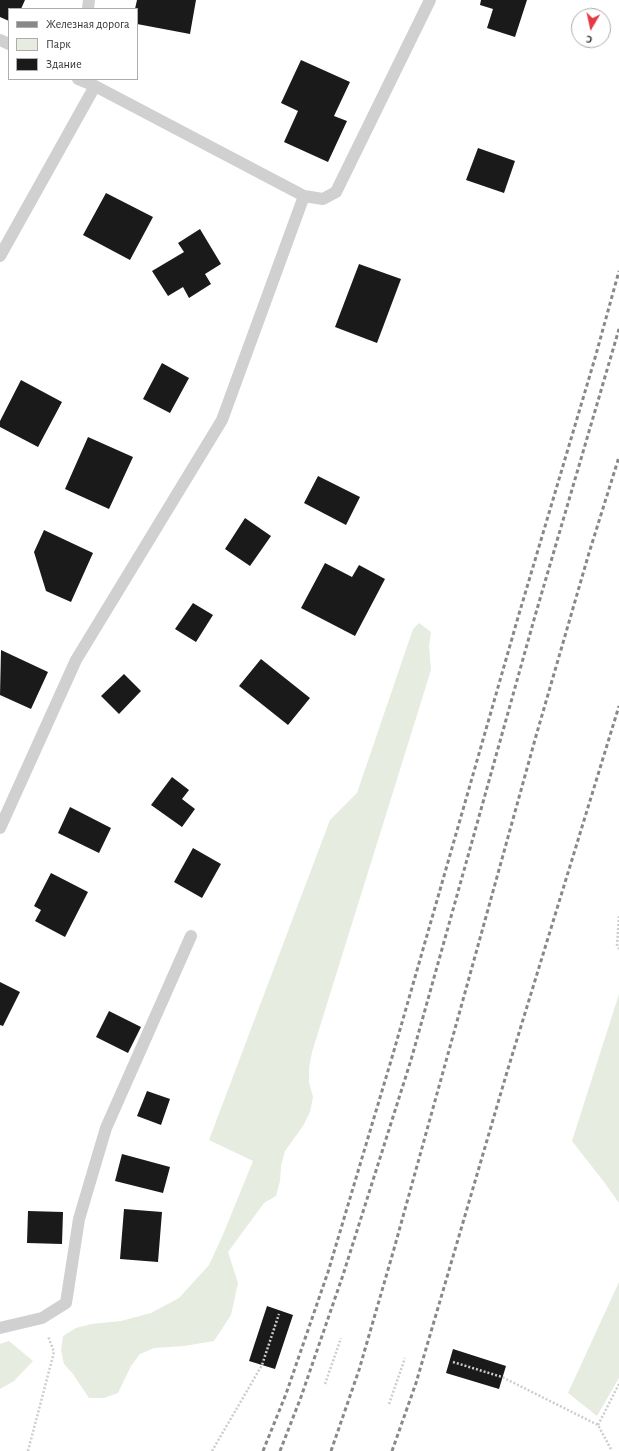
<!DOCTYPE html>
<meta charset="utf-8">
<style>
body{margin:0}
#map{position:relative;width:619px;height:1451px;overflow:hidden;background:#fff;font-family:"Alegreya Sans",sans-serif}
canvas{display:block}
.legend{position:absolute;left:8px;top:8px;width:130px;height:72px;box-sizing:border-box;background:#fff;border:1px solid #adadad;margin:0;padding:5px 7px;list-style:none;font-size:12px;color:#333}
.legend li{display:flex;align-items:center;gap:8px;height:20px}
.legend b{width:20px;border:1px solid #adadad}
.north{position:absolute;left:571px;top:8px;width:40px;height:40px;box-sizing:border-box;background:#fff;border:1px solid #adadad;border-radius:50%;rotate:189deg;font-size:11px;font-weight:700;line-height:16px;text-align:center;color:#333}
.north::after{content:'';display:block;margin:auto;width:14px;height:18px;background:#e63946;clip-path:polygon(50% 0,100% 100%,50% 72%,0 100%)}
</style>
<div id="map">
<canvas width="619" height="1451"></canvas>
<ul class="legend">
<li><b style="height:5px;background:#888"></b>Железная дорога</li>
<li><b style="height:11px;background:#e6ecdf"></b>Парк</li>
<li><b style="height:11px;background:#1a1a1a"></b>Здание</li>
</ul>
<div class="north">С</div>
</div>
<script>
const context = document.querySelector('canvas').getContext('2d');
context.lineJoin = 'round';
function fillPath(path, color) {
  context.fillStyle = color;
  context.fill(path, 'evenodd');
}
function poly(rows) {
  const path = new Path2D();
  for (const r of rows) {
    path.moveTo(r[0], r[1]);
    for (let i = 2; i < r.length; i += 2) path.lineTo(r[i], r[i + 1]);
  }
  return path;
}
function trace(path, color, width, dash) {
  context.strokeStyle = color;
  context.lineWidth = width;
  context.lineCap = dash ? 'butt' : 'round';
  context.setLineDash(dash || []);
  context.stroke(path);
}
const green = poly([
 [419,623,431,632,429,646,431,670,312,1052,309,1068,309,1082,313,1097,310,1112,303,1126,285,1151,281,1166,280,1181,276,1196,264,1203,228,1252,238,1283,231,1315,214,1341,184,1346,154,1348,140,1354,131,1366,118,1393,104,1398,89,1398,73,1374,64,1364,61,1350,63,1336,76,1328,91,1324,121,1321,151,1313,179,1298,209,1265,222,1237,253,1161,209,1140,330,820,357,793,413,629],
 [619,994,619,1203,604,1182,572,1141],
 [619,1282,619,1378,597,1416,568,1393],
 [9,1341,33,1361,14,1381,0,1389,0,1344]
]);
const building = poly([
 [0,0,25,0,21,9,9,9,9,21,0,17],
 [137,0,196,0,190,34,137,24,137,9,135,9],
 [481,0,527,0,515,37,487,28,493,9,480,5],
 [301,60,350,82,334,116,347,121,328,162,284,142,298,111,281,103],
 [478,148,515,161,504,193,466,180],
 [106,193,153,217,130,260,83,235],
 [200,229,221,264,205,274,211,284,189,298,183,287,168,296,152,271,184,252,178,243],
 [359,264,401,279,377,343,335,327],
 [162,363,189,378,170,413,143,399],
 [21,380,62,402,38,447,0,427,0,421],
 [88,437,133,457,109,509,65,489],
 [318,476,360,497,346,525,304,503],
 [245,518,271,536,250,566,225,549],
 [44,530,93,553,71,602,46,591,34,552],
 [325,563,352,577,359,565,385,579,355,636,301,608],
 [193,603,213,615,196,642,175,629],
 [1,650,48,672,31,709,0,695],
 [261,659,310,698,288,725,239,686],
 [124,674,141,691,119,714,101,696],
 [172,777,189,790,182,799,195,809,182,827,151,805],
 [70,807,111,828,99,853,58,833],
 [193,848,221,864,202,898,174,882],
 [51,873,88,892,65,937,35,921,41,910,34,906],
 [0,982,20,992,3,1026,0,1025],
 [109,1011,141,1027,128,1053,96,1037],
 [147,1091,170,1099,161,1125,137,1116],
 [122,1154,170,1167,163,1193,115,1181],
 [124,1209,162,1212,158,1262,120,1259],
 [28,1211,63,1212,62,1244,27,1243],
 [267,1306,293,1315,275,1369,249,1361],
 [453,1349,506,1366,499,1389,446,1373]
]);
const path = poly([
 [619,916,617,946,619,949],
 [453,1362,502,1377,598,1425,612,1451],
 [325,1384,341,1338],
 [389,1404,405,1358],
 [598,1425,619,1384],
 [28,1451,54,1352,48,1336],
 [212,1451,262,1365,279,1314]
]);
const service = poly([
 [88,9,89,0],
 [0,40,9,44],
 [78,79,95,86,304,196,323,199,336,192,430,0],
 [0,256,95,86],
 [0,828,76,660,222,420,304,196],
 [0,1328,42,1318,66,1303,79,1219,106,1128,191,936]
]);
const rail = poly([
 [263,1451,286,1394,328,1272,393,1054,519,614,595,358,619,271],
 [280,1451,301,1397,343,1275,411,1060,535,616,619,329],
 [331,1451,359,1370,394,1249,536,736,589,553,619,457],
 [392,1451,416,1383,507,1072,619,706]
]);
fillPath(green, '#e6ecdf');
fillPath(building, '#1a1a1a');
trace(path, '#cdcdcd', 2.5, [2, 2]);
trace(service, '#d0d0d0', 12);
trace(rail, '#888', 3, [4, 3]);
</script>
